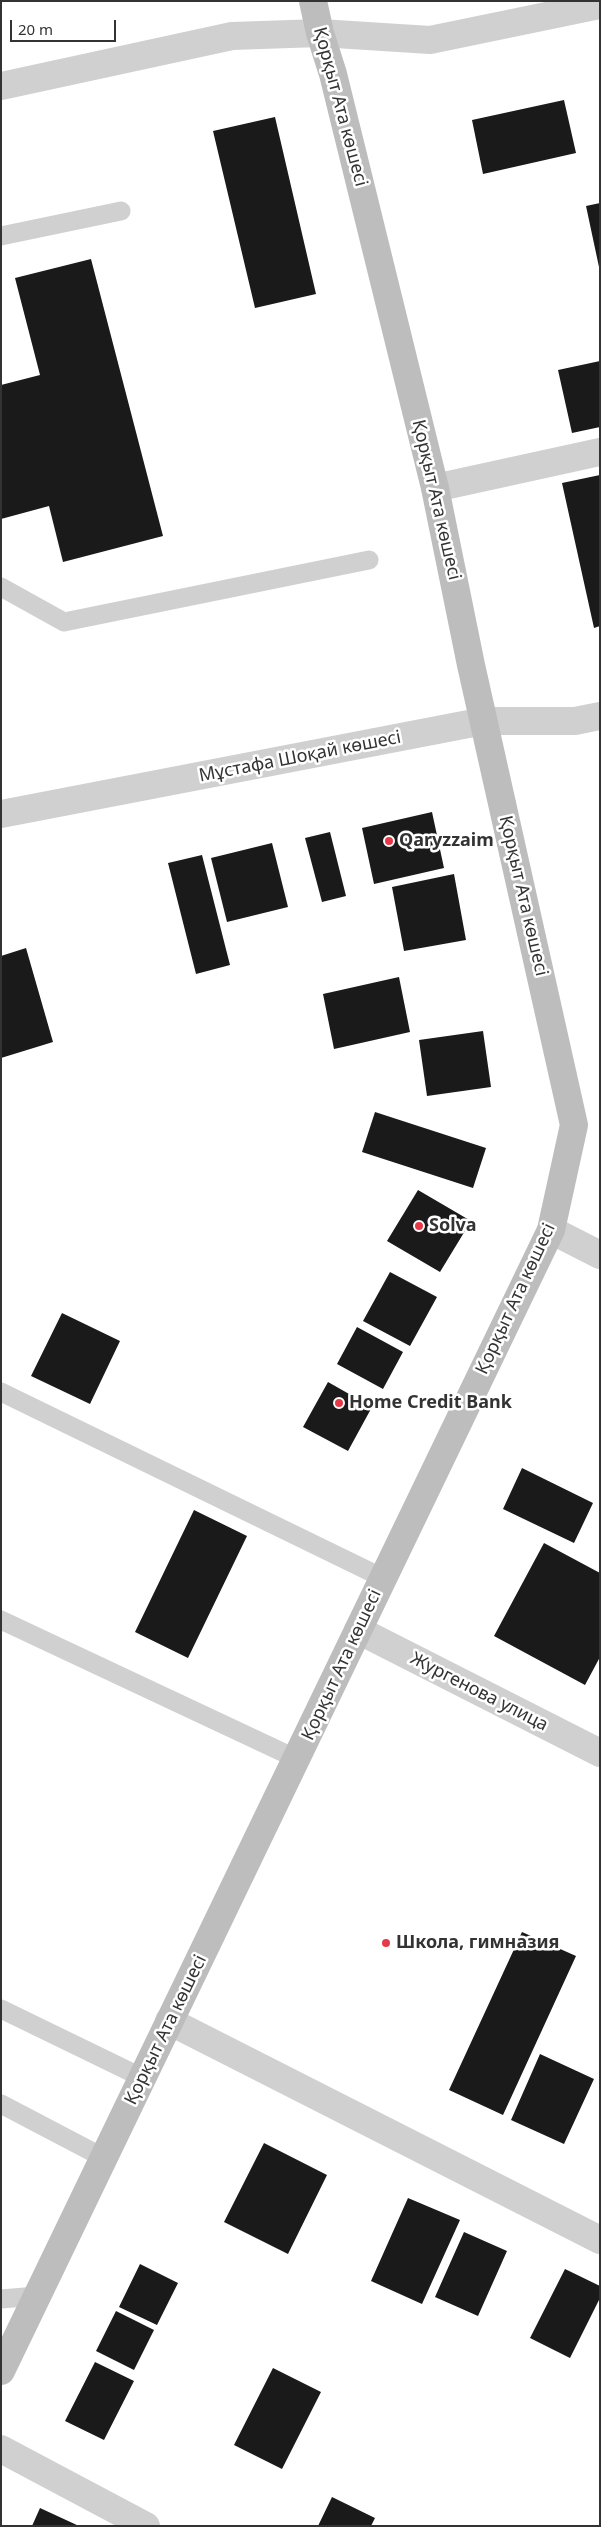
<!DOCTYPE html>
<meta charset="utf-8">
<style>
body{margin:0}
#map{position:relative;width:601px;height:2527px;overflow:hidden;background:#fff;font-family:"Noto Sans",sans-serif}
canvas{display:block}
.frame{position:absolute;inset:0;border:2px solid #333;pointer-events:none}
.scale{position:absolute;left:10px;top:20px;width:106px;height:22px;box-sizing:border-box;border:2px solid #333;border-top:0;padding-left:6px;font-size:15px;line-height:18px;white-space:nowrap;color:#333;-webkit-text-stroke:4px #fff;paint-order:stroke}
</style>
<div id="map">
<canvas width="601" height="2527"></canvas>
<div class="frame"></div>
<div class="scale">20 m</div>
</div>
<script>
const context = document.querySelector('canvas').getContext('2d');
context.lineJoin = 'round';
function fillPath(path, color) {
  context.fillStyle = color;
  context.fill(path, 'evenodd');
}
function poly(rows) {
  const path = new Path2D();
  for (const r of rows) {
    path.moveTo(r[0], r[1]);
    for (let i = 2; i < r.length; i += 2) path.lineTo(r[i], r[i + 1]);
  }
  return path;
}
function trace(path, color, width, dash) {
  context.strokeStyle = color;
  context.lineWidth = width;
  context.lineCap = dash ? 'butt' : 'round';
  context.setLineDash(dash || []);
  context.stroke(path);
}
function label(font, color, halo, rows, align = 'center') {
  context.font = font + ' "Noto Sans",sans-serif';
  context.lineWidth = 5;
  context.setLineDash([]);
  context.textBaseline = 'middle';
  context.strokeStyle = halo;
  context.fillStyle = color;
  for (const [text, x, y, turn = 0] of rows) {
    context.save();
    context.translate(x, y);
    context.rotate((+turn || 0) * Math.PI / 180);
    context.textAlign = isNaN(turn) ? turn : align;
    if (halo) context.strokeText(text, 0, 0);
    context.fillText(text, 0, 0);
    context.restore();
  }
}
const building = poly([
 [564,100,576,153,483,174,472,120],
 [275,117,316,294,255,308,213,131],
 [600,203,600,267,599,267,586,206],
 [91,259,163,536,63,562,49,506,1,519,1,385,40,375,15,278],
 [600,361,600,427,572,433,558,370],
 [600,475,600,626,594,628,562,483],
 [432,812,444,868,374,884,362,828],
 [330,832,346,896,322,902,305,838],
 [272,843,288,907,227,922,211,858],
 [202,855,230,965,196,974,168,863],
 [454,874,466,940,404,951,392,887],
 [26,948,53,1042,1,1058,1,956],
 [399,977,410,1032,334,1049,323,994],
 [483,1031,491,1087,427,1096,419,1040],
 [375,1112,486,1148,473,1188,362,1152],
 [418,1190,471,1221,440,1272,387,1241],
 [390,1272,437,1297,410,1346,363,1321],
 [62,1313,120,1341,90,1404,31,1376],
 [357,1327,403,1352,383,1389,337,1364],
 [328,1382,372,1407,348,1451,303,1427],
 [522,1468,593,1503,574,1543,503,1509],
 [194,1510,247,1536,188,1658,135,1632],
 [544,1543,600,1573,600,1657,585,1685,494,1636],
 [522,1932,576,1956,503,2115,449,2090],
 [540,2054,594,2079,564,2144,511,2120],
 [264,2143,327,2175,288,2254,224,2222],
 [408,2198,460,2220,422,2304,371,2281],
 [464,2232,507,2251,478,2316,435,2297],
 [140,2264,178,2283,157,2325,119,2307],
 [565,2269,600,2286,600,2298,570,2358,530,2338],
 [116,2311,154,2330,134,2370,96,2351],
 [95,2362,134,2381,104,2440,65,2421],
 [273,2368,321,2392,282,2469,234,2445],
 [332,2497,375,2518,371,2526,318,2526],
 [40,2508,79,2526,32,2526]
]);
const lane = poly([
 [1,236,121,211],
 [1,587,64,622,369,560],
 [1,1392,383,1578],
 [1,1620,297,1759],
 [1,2009,143,2078],
 [1,2104,104,2158],
 [1,2299,37,2296]
]);
const street = poly([
 [1,86,232,36,320,33,430,40,600,5],
 [435,488,600,452],
 [1,814,484,721,575,721,600,716],
 [551,1230,600,1255],
 [358,1630,600,1753],
 [169,2021,600,2240],
 [1,2449,146,2526]
]);
const secondary = poly([
 [1,2371,551,1230,574,1125,471,665,435,488,333,74,320,33,313,1]
]);
const markers = [
 [389,841,5,"#e63946"],
 [419,1226,5,"#e63946"],
 [339,1403,5,"#e63946"],
 [386,1943,5,"#e63946"]
];
const streetNames = [
 ["Қорқыт Ата көшесі",340,107,75],
 ["Қорқыт Ата көшесі",436,500,77],
 ["Мұстафа Шоқай көшесі",300,757,-11],
 ["Қорқыт Ата көшесі",523,896,77],
 ["Қорқыт Ата көшесі",516,1299,-65],
 ["Қорқыт Ата көшесі",342,1665,-65],
 ["Жургенова улица",479,1692,27],
 ["Қорқыт Ата көшесі",166,2030,-64]
];
const poiNames = [
 ["Qaryzzaim",399,841],
 ["Solva",429,1226],
 ["Home Credit Bank",349,1403],
 ["Школа, гимназия",396,1943]
];
fillPath(building, '#1a1a1a');
trace(lane, '#d0d0d0', 19);
trace(street, '#d0d0d0', 28);
trace(secondary, '#bdbdbd', 28);
for (const [x, y, r, color] of markers) {
  const dot = new Path2D();
  dot.arc(x, y, r, 0, 2 * Math.PI);
  context.fillStyle = color;
  context.fill(dot);
  trace(dot, '#fff', 2);
}
label('18px', '#333', '#fff', streetNames);
label('bold 18px', '#333', '#fff', poiNames, 'left');
</script>
